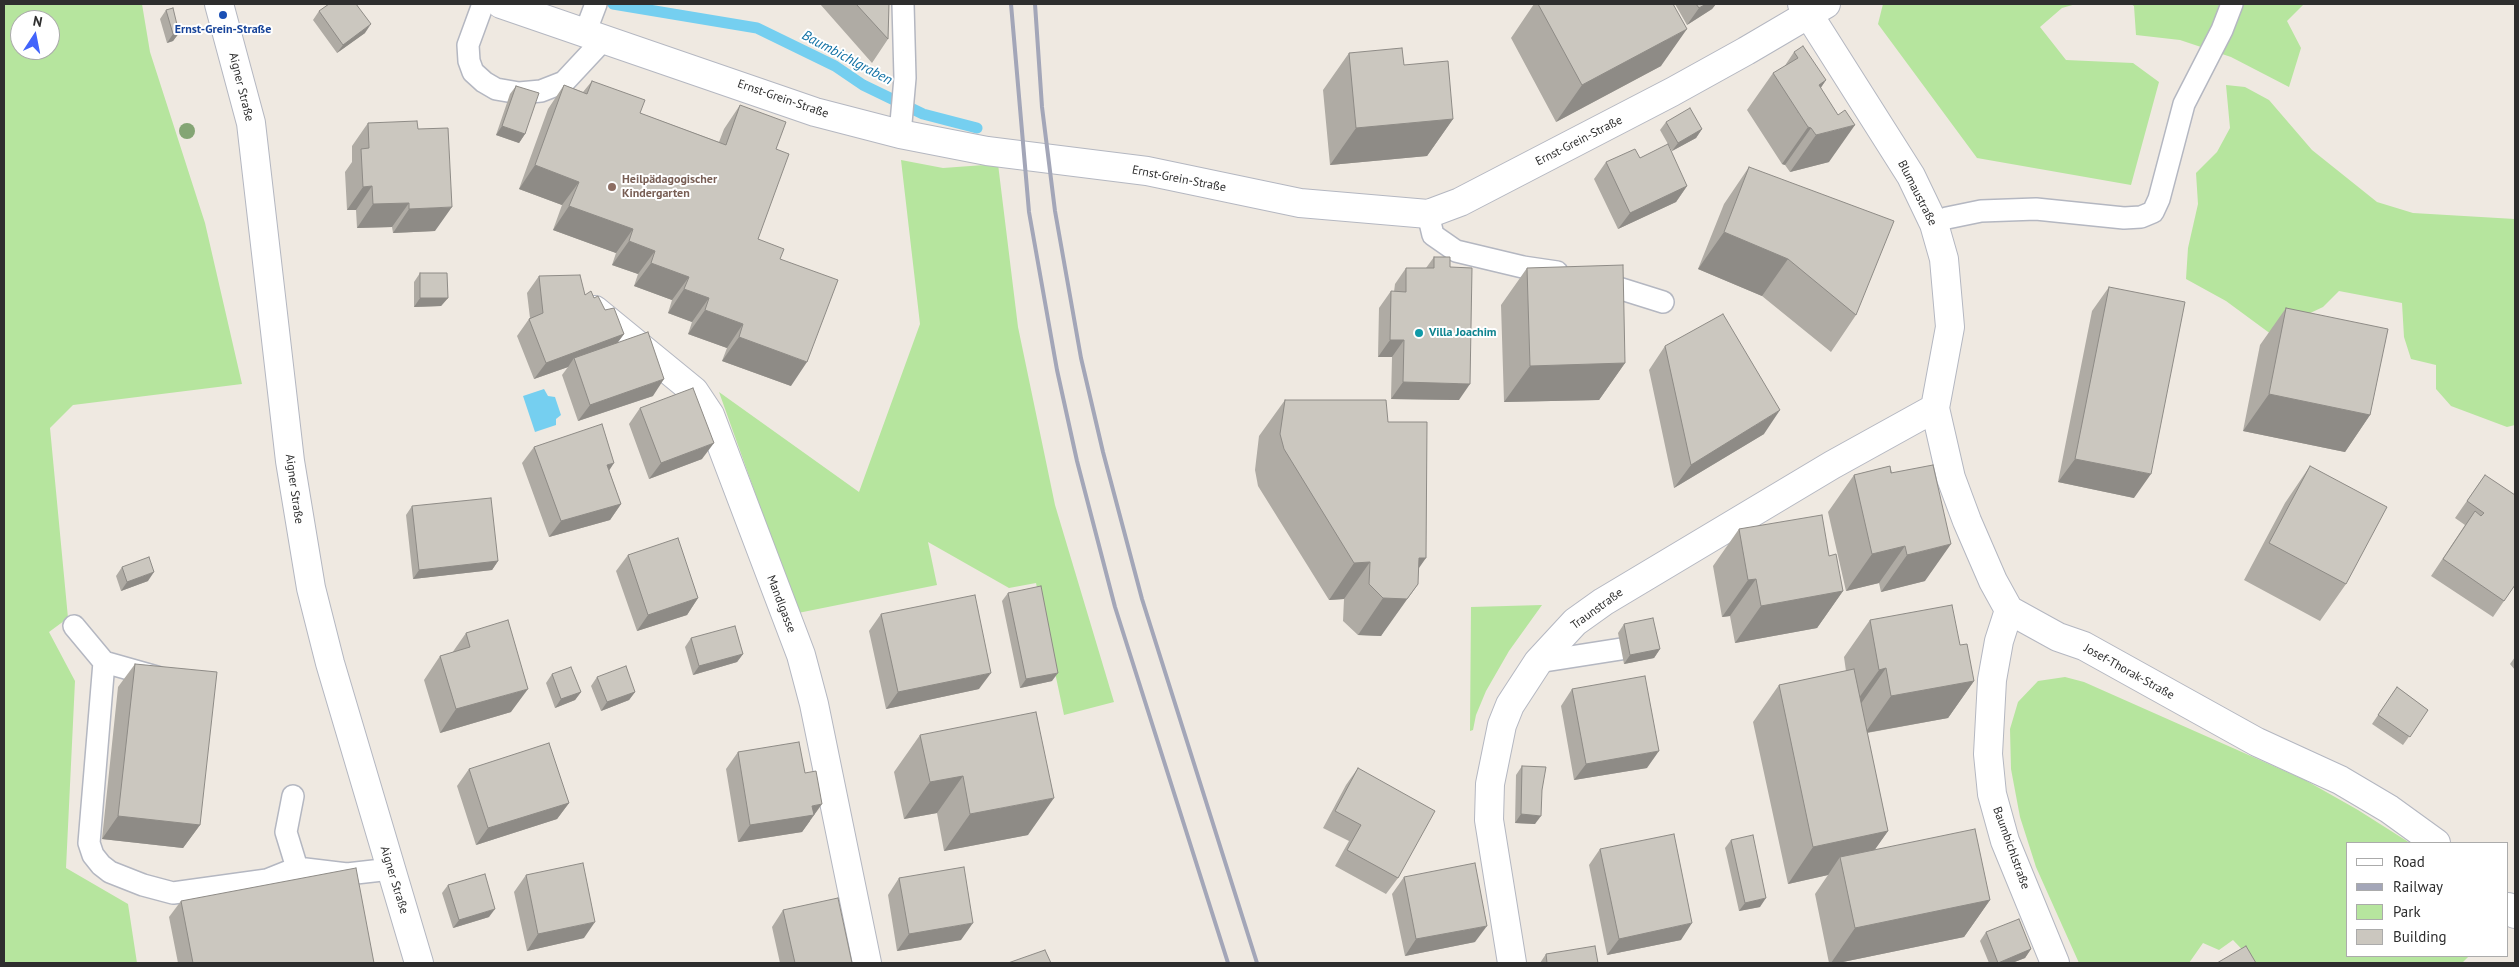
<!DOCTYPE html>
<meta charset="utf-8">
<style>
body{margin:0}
#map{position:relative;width:2519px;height:967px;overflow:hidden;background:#efe9e1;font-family:"PT Sans",sans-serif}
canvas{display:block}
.frame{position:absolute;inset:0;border:5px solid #2e2e2e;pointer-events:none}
.legend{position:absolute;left:2346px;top:842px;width:162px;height:115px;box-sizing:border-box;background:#fff;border:1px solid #ababab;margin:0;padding:6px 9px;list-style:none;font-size:15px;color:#2e2e2e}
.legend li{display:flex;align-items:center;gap:10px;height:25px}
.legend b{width:25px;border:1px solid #ababab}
.north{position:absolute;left:10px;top:10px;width:50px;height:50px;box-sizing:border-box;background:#fff;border:1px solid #ababab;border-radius:50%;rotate:11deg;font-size:14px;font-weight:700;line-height:20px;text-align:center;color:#2e2e2e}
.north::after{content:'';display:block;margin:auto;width:18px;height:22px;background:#4264fb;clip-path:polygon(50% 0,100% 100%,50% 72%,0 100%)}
</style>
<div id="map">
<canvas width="2519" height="967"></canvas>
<div class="frame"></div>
<ul class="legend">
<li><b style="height:6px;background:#fff"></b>Road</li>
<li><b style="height:6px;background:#a3a6b8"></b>Railway</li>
<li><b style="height:14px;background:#b6e59e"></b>Park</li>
<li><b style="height:14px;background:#cbc7bf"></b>Building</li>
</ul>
<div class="north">N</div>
</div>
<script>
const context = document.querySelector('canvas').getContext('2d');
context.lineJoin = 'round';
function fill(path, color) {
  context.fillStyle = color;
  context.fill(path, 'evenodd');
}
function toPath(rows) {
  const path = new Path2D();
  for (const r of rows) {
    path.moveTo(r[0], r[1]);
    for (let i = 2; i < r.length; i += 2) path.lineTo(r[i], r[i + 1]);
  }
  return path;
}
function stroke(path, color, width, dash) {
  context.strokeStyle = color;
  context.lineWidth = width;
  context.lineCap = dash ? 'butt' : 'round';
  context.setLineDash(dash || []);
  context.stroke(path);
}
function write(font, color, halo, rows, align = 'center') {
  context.font = font + ' "PT Sans",sans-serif';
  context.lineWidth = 4;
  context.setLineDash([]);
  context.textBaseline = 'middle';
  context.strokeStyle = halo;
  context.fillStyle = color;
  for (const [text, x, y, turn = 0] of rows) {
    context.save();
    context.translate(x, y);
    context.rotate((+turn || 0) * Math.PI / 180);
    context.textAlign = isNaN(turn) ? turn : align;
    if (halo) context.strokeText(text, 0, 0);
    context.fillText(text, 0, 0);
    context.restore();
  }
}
fill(toPath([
 [4,4,142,4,150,52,205,223,242,384,73,405,50,428,68,618,49,632,75,681,66,868,128,904,137,963,4,963],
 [20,20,50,20,50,50,20,50],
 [1883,4,2076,4,2062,8,2040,27,2066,60,2133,63,2159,82,2131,185,1977,158,1878,24],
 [2131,4,2304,4,2287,21,2301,48,2289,87,2231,57,2180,40,2136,35,2134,6],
 [2226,85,2245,87,2269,100,2312,150,2377,202,2413,213,2515,219,2515,425,2507,427,2451,406,2436,389,2436,365,2411,359,2404,337,2402,303,2339,291,2323,307,2306,315,2279,340,2226,301,2186,279,2188,248,2198,204,2196,173,2217,152,2230,128],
 [901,160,943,168,998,164,1018,327,1055,505,1114,702,1064,715,1036,583,1009,588,928,542,937,585,798,613,719,392,859,492,920,324],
 [1542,605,1509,651,1486,691,1476,715,1473,730,1470,731,1471,607],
 [2065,677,2084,682,2305,780,2358,810,2410,843,2348,843,2348,956,2469,956,2462,963,2255,963,2233,940,2219,950,2203,943,2189,963,2079,963,2036,867,2020,817,2011,769,2010,729,2018,702,2038,681]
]), '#b6e59e');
fill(toPath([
 [544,389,548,396,555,397,561,415,556,419,556,425,535,432,523,396]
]), '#75cff0');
stroke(toPath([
 [613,4,757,28,835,66,863,85,923,114,977,128]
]), '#75cff0', 11);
const service = toPath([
 [483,4,468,45,469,61,473,72,484,82,496,89,519,93,541,91,564,82,605,38],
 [585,33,596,4],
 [900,134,905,78,903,4],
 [1428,214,1433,235,1456,251,1523,267,1557,272],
 [1934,224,1947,218,1981,211,2036,209,2124,218,2141,217,2153,212,2159,199,2184,104,2222,30,2232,4],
 [1596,281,1663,302],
 [74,626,104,662],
 [1538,662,1621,649],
 [157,677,104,662,89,843,93,855,101,865,110,872,143,885,173,893,267,880,297,868,347,874,391,869],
 [293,796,286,832,297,868]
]);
const minor = toPath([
 [501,4,815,112,900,134,987,151,1147,171,1300,203,1428,214,1460,202,1672,92,1746,51,1826,4],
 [1802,4,1911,176,1934,224,1944,259,1950,327,1935,408,1951,478,1967,521,1993,581,2009,610,2058,637,2084,646,2257,742,2340,780,2389,809,2436,843],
 [595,310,694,391,710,415,801,655,814,704,867,963],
 [2009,610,1999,641,1992,680,1988,754,1992,794,2005,841,2055,963],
 [2508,907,2515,914],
 [1512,963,1489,820,1490,784,1502,725,1510,705,1538,662,1575,622,1603,602,1832,465,1935,408]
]);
const secondary = toPath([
 [219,4,251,123,290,461,311,588,330,663,419,963]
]);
stroke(service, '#b4b7c1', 24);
stroke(minor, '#b4b7c1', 30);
stroke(secondary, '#b4b7c1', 30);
stroke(service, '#fff', 21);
stroke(minor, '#fff', 28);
stroke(secondary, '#fff', 28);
stroke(toPath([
 [1011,4,1029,212,1057,370,1077,461,1115,607,1228,963],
 [1035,4,1042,107,1055,211,1081,358,1103,452,1142,599,1257,963]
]), '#a3a6b8', 4);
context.fillStyle = '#84a574';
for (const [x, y] of [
 [187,131]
]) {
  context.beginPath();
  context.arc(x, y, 8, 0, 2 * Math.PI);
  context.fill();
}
fill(toPath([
 [820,4,889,4,888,39,872,63],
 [1534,4,1673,4,1661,66,1556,122,1511,38],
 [1675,4,1716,4,1712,9,1687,25],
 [166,10,179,33,173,41,167,43,160,19],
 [319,11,365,33,337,53,313,20],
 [1794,52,1826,80,1821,87,1829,162,1790,172,1785,165,1782,164,1747,110,1773,73,1784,67],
 [1349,53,1453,119,1427,156,1330,165,1323,90],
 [592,81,640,113,719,142,724,129,740,105,776,149,758,239,780,259,791,386,722,361,727,348,688,334,692,322,668,313,672,300,634,286,638,274,612,265,616,253,553,230,562,205,519,189,548,109,564,85,583,92],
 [516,86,525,134,519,143,496,135,510,94],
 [1666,122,1702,129,1696,138,1672,151,1660,130],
 [368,123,418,129,435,231,393,233,392,227,357,228,356,210,347,210,345,172,352,162,352,146],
 [1640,158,1687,186,1676,202,1618,229,1594,179,1606,162],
 [1749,167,1856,315,1831,352,1762,296,1698,269,1724,204],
 [1434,257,1450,267,1459,400,1391,399,1392,357,1378,357,1379,308,1391,291,1394,292,1395,284,1406,268,1426,268],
 [1527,268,1625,363,1599,400,1504,402,1501,305],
 [420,273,448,298,441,306,414,307,414,282],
 [539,276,594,298,624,334,618,342,653,396,578,421,562,375,568,367,534,379,517,336,529,319,530,318,527,293],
 [2109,287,2134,498,2058,482,2092,311],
 [2286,308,2370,415,2345,452,2243,431,2260,345],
 [1665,346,1764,434,1674,488,1649,370],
 [1285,400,1388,422,1418,569,1381,636,1358,635,1343,621,1344,599,1329,600,1258,486,1255,470,1259,436],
 [640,408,702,459,649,479,629,424],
 [534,447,609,470,621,504,610,520,549,537,522,463],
 [1890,466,1925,581,1881,592,1879,583,1846,591,1828,512,1854,475],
 [2310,466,2346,584,2320,621,2244,580,2285,503],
 [2485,475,2515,585,2493,617,2431,576,2465,525,2455,518],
 [412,506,498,561,492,570,413,579,406,515],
 [1739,529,1829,556,1843,591,1817,628,1735,643,1730,616,1722,617,1713,566],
 [628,555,698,598,687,615,637,631,616,571],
 [122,567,148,581,121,591,116,576],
 [1008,593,1052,681,1020,688,1002,601],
 [881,614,979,689,886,709,869,631],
 [1870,620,1960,645,1974,681,1948,718,1867,733,1888,831,1874,850,1990,900,1964,937,1838,963,1829,963,1815,894,1828,875,1788,884,1753,722,1779,685,1846,671,1844,657],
 [1624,624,1660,649,1654,658,1624,664,1618,633],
 [466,633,511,712,440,733,424,680,440,656,452,653],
 [691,638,743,654,737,662,693,675,685,647],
 [2515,657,2515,670,2510,664],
 [135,664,200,825,183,848,102,839,118,687],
 [552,674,581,692,575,700,555,708,546,683],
 [597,677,635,692,629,700,601,711,591,686],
 [2397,687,2428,710,2403,745,2372,724],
 [1572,689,1647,768,1574,780,1561,706],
 [920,735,1028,835,944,851,937,813,904,819,894,772],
 [738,752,805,773,810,821,802,832,738,842,726,769],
 [1522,766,1542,790,1535,824,1515,823,1516,775],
 [1358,768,1398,878,1386,894,1335,866,1349,841,1323,828,1346,785],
 [469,769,569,803,557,819,476,845,457,786],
 [1731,840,1760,907,1739,911,1725,848],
 [1600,849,1681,940,1607,955,1589,865],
 [526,875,584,938,527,951,514,892],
 [1404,877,1475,942,1405,956,1392,894],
 [899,878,961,940,897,951,888,895],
 [448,885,489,917,453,928,442,893],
 [181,901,374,963,178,963,169,917],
 [783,910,851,963,780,963,772,927],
 [1986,932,2031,949,2025,958,2012,963,1989,963,1980,941],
 [1546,954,1598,963,1540,963]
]), '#afaba4');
fill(toPath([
 [1706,4,1716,4,1712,9,1687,25,1699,8],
 [371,24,365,33,337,53,343,45],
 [1687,29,1661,66,1556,122,1582,85],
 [179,33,173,41,167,43,173,34],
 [1826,80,1814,98,1801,110,1797,113,1819,85],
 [1453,119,1427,156,1330,165,1356,128],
 [1855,125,1829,162,1790,172,1816,135],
 [502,126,525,134,519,143,496,135],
 [1808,127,1811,128,1785,165,1782,164],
 [1702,129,1696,138,1672,151,1678,143],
 [535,165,579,182,562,205,519,189],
 [372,186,356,210,347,210,363,187],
 [1687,186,1676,202,1618,229,1630,213],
 [409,203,392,227,357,228,373,204],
 [569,206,633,229,616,253,553,230],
 [452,207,435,231,393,233,409,209],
 [1724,232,1788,259,1762,296,1698,269],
 [629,241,655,251,638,274,612,265],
 [651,263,689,277,672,300,634,286],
 [684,289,709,298,692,322,668,313],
 [420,298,448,298,441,306,414,307],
 [705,310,743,324,727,348,688,334],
 [624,334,612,350,574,358,568,367,534,379,546,363],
 [739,337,807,362,791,386,722,361],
 [1390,340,1404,340,1392,357,1378,357],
 [1625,363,1599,400,1504,402,1530,366],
 [664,379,653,396,578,421,590,405],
 [1403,382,1470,384,1459,400,1391,399],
 [2269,394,2370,415,2345,452,2243,431],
 [1780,410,1764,434,1674,488,1691,465],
 [714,443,702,459,649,479,661,463],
 [2075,459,2151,474,2134,498,2058,482],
 [614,463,603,480,607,465],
 [621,504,610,520,549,537,561,521],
 [1951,544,1925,581,1881,592,1907,555],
 [1905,546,1879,583,1846,591,1872,554],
 [1419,558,1426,558,1400,595],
 [498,561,492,570,413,579,419,570],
 [1370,562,1344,599,1329,600,1354,563],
 [154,572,148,581,121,591,127,582],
 [1756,579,1730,616,1722,617,1748,580],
 [1418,584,1381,636,1358,635,1383,598],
 [1843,591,1817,628,1735,643,1761,606],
 [698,598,687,615,637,631,648,615],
 [1660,649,1654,658,1624,664,1630,655],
 [743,654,737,662,693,675,699,666],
 [1886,668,1860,705,1853,706,1879,670],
 [991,673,979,689,886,709,898,692],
 [1058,673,1052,681,1020,688,1026,679],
 [1974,681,1948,718,1865,733,1891,696],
 [528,689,511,712,440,733,456,709],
 [581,692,575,700,555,708,561,699],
 [635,692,629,700,601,711,607,702],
 [1659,751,1647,768,1574,780,1586,764],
 [963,776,937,813,904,819,930,782],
 [1054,798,1028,835,944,851,970,814],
 [569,803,557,819,476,845,488,828],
 [822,804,802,832,738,842,750,825,812,806],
 [1521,814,1541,816,1535,824,1515,823],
 [118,816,200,825,183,848,102,839],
 [1888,831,1862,868,1840,857,1828,875,1788,884,1813,847],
 [1766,898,1760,907,1739,911,1745,903],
 [1990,900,1964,937,1838,963,1831,963,1855,928],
 [495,909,489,917,453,928,459,920],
 [595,922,584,938,527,951,538,934],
 [973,923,961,940,897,951,909,934],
 [1692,923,1681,940,1607,955,1619,939],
 [1487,926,1475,942,1405,956,1416,939],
 [2031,949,2025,958,2012,963,1998,963]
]), '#8e8b86');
const building = toPath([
 [329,4,356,4,371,24,343,45,319,11,329,4],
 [856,4,889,4,888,39,856,4],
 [1538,4,1673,4,1687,29,1582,85,1538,4],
 [1696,4,1706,4,1699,8,1696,4],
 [173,8,179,33,173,34,166,10,173,8],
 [1803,46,1826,80,1819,85,1838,115,1845,110,1855,125,1816,135,1811,128,1808,127,1773,73,1798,58,1794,52,1803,46],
 [1402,48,1404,65,1448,61,1453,119,1356,128,1349,53,1402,48],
 [592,81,645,100,640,113,726,145,740,105,786,122,776,149,789,154,758,239,784,249,780,259,838,280,807,362,739,337,743,324,705,310,709,298,684,289,689,277,651,263,655,251,629,241,633,229,569,206,579,182,535,165,564,85,587,94,592,81],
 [516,86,539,93,525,134,502,126,516,86],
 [1690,108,1702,129,1678,143,1666,122,1690,108],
 [417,121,418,129,448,128,452,207,409,209,409,203,373,204,372,186,363,187,361,149,369,148,368,123,417,121],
 [1668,144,1687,186,1630,213,1606,162,1635,149,1640,158,1668,144],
 [1749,167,1894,221,1856,315,1788,259,1724,232,1749,167],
 [1434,257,1450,257,1450,267,1472,268,1470,384,1403,382,1404,340,1390,340,1391,291,1406,292,1406,268,1434,268,1434,257],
 [1623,265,1625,363,1530,366,1527,268,1623,265],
 [420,273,447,273,448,298,420,298,420,273],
 [580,275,585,295,591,291,594,298,598,296,605,310,614,308,624,334,546,363,529,319,543,313,539,276,580,275],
 [2109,287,2185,302,2151,474,2075,459,2109,287],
 [2286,308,2388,329,2370,415,2269,394,2286,308],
 [1723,314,1780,410,1691,465,1665,346,1723,314],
 [648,332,664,379,590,405,574,358,648,332],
 [693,388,714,443,661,463,640,408,693,388],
 [1285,400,1386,400,1388,422,1427,422,1426,558,1419,558,1418,584,1407,599,1383,598,1369,584,1370,562,1354,563,1284,449,1280,434,1285,400],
 [602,424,614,463,607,465,621,504,561,521,534,447,602,424],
 [1933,465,1951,544,1907,555,1905,546,1872,554,1854,475,1890,466,1891,473,1933,465],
 [2310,466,2387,507,2346,584,2269,543,2310,466],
 [2485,475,2515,495,2515,585,2504,601,2443,559,2475,511,2481,516,2484,513,2467,501,2485,475],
 [491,498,498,561,419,570,412,506,491,498],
 [1822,515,1829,556,1836,554,1843,591,1761,606,1756,579,1748,580,1739,529,1822,515],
 [678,538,698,598,648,615,628,555,678,538],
 [149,557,154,572,127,582,122,567,149,557],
 [1041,586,1058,673,1026,679,1008,593,1041,586],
 [975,595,991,673,898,692,881,614,975,595],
 [1952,605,1960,645,1967,644,1974,681,1891,696,1886,668,1879,670,1870,620,1952,605],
 [1653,618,1660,649,1630,655,1624,624,1653,618],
 [508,620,528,689,456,709,440,656,470,647,466,633,508,620],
 [735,626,743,654,699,666,691,638,735,626],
 [135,664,217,672,200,825,118,816,135,664],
 [626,666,635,692,607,702,597,677,626,666],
 [571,667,581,692,561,699,552,674,571,667],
 [1854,669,1888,831,1813,847,1779,685,1854,669],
 [1645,676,1659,751,1586,764,1572,689,1645,676],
 [2397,687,2428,710,2410,737,2378,715,2397,687],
 [1036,712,1054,798,970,814,963,776,930,782,920,735,1036,712],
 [799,742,805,773,816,771,822,804,812,806,814,815,750,825,738,752,799,742],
 [549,743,569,803,488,828,469,769,549,743],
 [1522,766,1546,767,1542,790,1541,816,1521,814,1522,766],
 [1358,768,1435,811,1398,878,1347,850,1361,825,1335,811,1358,768],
 [1975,829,1990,900,1855,928,1840,857,1975,829],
 [1674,834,1692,923,1619,939,1600,849,1674,834],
 [1753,835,1766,898,1745,903,1731,840,1753,835],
 [583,863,595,922,538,934,526,875,583,863],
 [1475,863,1487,926,1416,939,1404,877,1475,863],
 [964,867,973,923,909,934,899,878,964,867],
 [356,868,374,963,193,963,181,901,356,868],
 [485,874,495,909,459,920,448,885,485,874],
 [838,898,852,963,795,963,783,910,838,898],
 [2019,919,2031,949,1998,963,1986,932,2019,919],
 [1595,946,1598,963,1547,963,1546,954,1595,946],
 [2246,946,2256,963,2217,963,2246,946],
 [1045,950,1051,963,1008,963,1045,950]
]);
fill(building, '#cbc7bf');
stroke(building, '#8e8b86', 1);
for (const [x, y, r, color] of [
 [223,15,5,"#1a4fb4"],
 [612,187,5,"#8d6e63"],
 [1419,333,5,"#0f9aa8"]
]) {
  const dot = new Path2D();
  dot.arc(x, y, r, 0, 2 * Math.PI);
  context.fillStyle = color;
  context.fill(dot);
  stroke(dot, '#fff', 2);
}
write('bold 12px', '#164399', '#fff', [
 ["Ernst-Grein-Straße",223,30]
]);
write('12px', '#2e2e2e', '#fff', [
 ["Aigner Straße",241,87,76],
 ["Ernst-Grein-Straße",783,99,19],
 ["Ernst-Grein-Straße",1579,141,-27],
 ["Ernst-Grein-Straße",1179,179,11],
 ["Blumaustraße",1917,193,63],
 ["Aigner Straße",294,489,82],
 ["Mandlgasse",781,604,69],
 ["Traunstraße",1597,609,-36],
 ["Josef-Thorak-Straße",2129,672,29],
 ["Baumbichlstraße",2011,848,70],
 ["Aigner Straße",394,880,73]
]);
write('bold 12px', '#785e54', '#fff', [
 ["Heilpädagogischer",622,180],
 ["Kindergarten",622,194]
], 'left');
write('bold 12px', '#0d838f', '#fff', [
 ["Villa Joachim",1429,333]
], 'left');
write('italic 14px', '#0d6fa3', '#fff', [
 ["Baumbichlgraben",847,58,28]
]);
</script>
